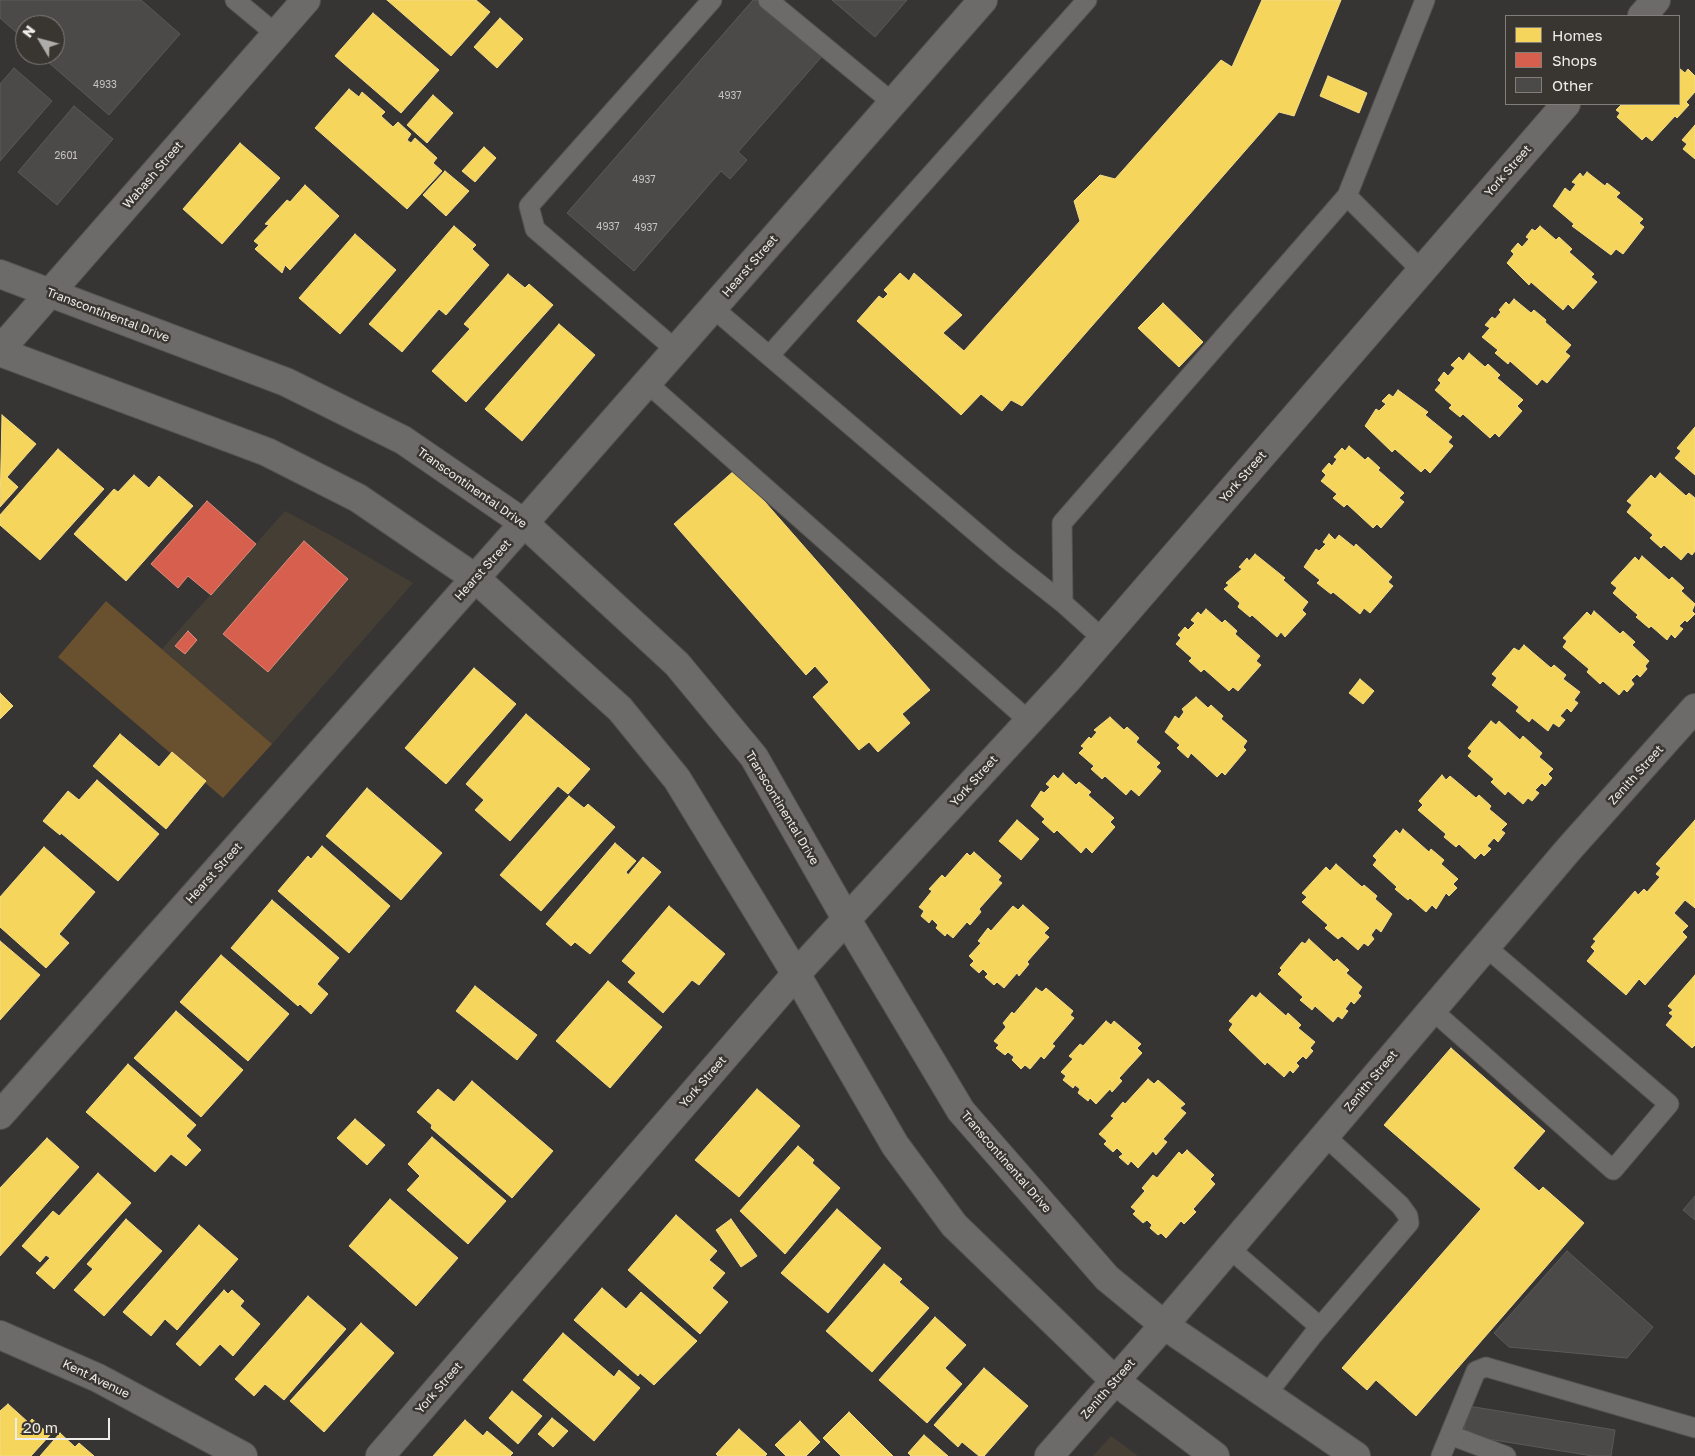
<!DOCTYPE html>
<style>
body{margin:0}
#map{position:relative;width:1695px;height:1456px;overflow:hidden;background:#373533;font-family:"Golos Text",sans-serif}
canvas{display:block}
.legend{position:absolute;left:1505px;top:15px;width:175px;height:90px;box-sizing:border-box;background:#393631;border:1px solid #827f7b;margin:0;padding:6px 9px;list-style:none;font-size:15px;color:#efedea}
.legend li{display:flex;align-items:center;gap:10px;height:25px}
.legend b{width:25px;border:1px solid #827f7b}
.north{position:absolute;left:15px;top:15px;width:50px;height:50px;box-sizing:border-box;background:#393631;border:1px solid #827f7b;border-radius:50%;rotate:307deg;font-size:14px;font-weight:700;line-height:20px;text-align:center;color:#efedea}
.north::after{content:'';display:block;margin:auto;width:18px;height:22px;background:#afadaa;clip-path:polygon(50% 0,100% 100%,50% 72%,0 100%)}
.scale{position:absolute;left:15px;top:1418px;width:95px;height:22px;box-sizing:border-box;border:2px solid #efedea;border-top:0;padding-left:6px;font-size:15px;line-height:18px;white-space:nowrap;color:#efedea;-webkit-text-stroke:4px #393631;paint-order:stroke}
</style>
<div id="map">
<canvas width="1695" height="1456"></canvas>
<ul class="legend">
<li><b style="height:14px;background:#f6d55c"></b>Homes</li>
<li><b style="height:14px;background:#d6604d"></b>Shops</li>
<li><b style="height:14px;background:#4c4a48"></b>Other</li>
</ul>
<div class="north">N</div>
<div class="scale">20 m</div>
</div>
<script>
const context = document.querySelector('canvas').getContext('2d');
context.lineJoin = 'round';
function fill(path, color) {
  context.fillStyle = color;
  context.fill(path, 'evenodd');
}
function toPath(rows) {
  const path = new Path2D();
  for (const r of rows) {
    path.moveTo(r[0], r[1]);
    for (let i = 2; i < r.length; i += 2) path.lineTo(r[i], r[i + 1]);
  }
  return path;
}
function stroke(path, color, width, dash) {
  context.strokeStyle = color;
  context.lineWidth = width;
  context.lineCap = dash ? 'butt' : 'round';
  context.setLineDash(dash || []);
  context.stroke(path);
}
function write(font, color, halo, rows, align = 'center') {
  context.font = font + ' "Golos Text",sans-serif';
  context.lineWidth = 5;
  context.setLineDash([]);
  context.textBaseline = 'middle';
  context.strokeStyle = halo;
  context.fillStyle = color;
  for (const [text, x, y, turn = 0] of rows) {
    context.save();
    context.translate(x, y);
    context.rotate((+turn || 0) * Math.PI / 180);
    context.textAlign = isNaN(turn) ? turn : align;
    if (halo) context.strokeText(text, 0, 0);
    context.fillText(text, 0, 0);
    context.restore();
  }
}
fill(toPath([
 [285,511,334,537,413,583,272,744,162,649],
 [1111,1436,1138,1456,1093,1456]
]), '#443e35');
fill(toPath([
 [106,601,272,744,223,798,58,657]
]), '#695130');
const homes = toPath([
 [387,0,476,0,490,12,451,56,387,0],
 [1262,0,1341,0,1294,116,1279,112,1022,406,1011,400,1002,411,981,394,961,415,857,321,879,296,883,299,888,294,884,290,900,273,909,281,914,273,962,315,943,333,964,351,1080,221,1074,201,1100,175,1115,179,1221,60,1232,67,1262,0],
 [373,13,439,70,401,113,335,56,373,13],
 [500,18,523,39,497,68,474,47,500,18],
 [1679,68,1685,73,1688,69,1695,76,1695,92,1686,102,1689,105,1677,118,1675,116,1652,141,1646,136,1642,140,1617,117,1620,113,1616,110,1622,104,1679,104,1679,68],
 [1328,76,1367,93,1359,113,1320,96,1328,76],
 [349,89,359,97,362,92,385,112,381,116,393,127,398,122,411,134,407,140,411,143,415,138,437,158,433,163,442,171,407,209,315,128,349,89],
 [433,95,453,113,427,143,407,125,433,95],
 [1695,125,1695,159,1683,149,1687,144,1682,140,1695,125],
 [240,143,280,178,222,244,183,209,240,143],
 [484,147,496,158,475,182,462,171,484,147],
 [445,171,469,191,446,216,423,195,445,171],
 [1587,172,1605,186,1607,183,1620,193,1616,197,1643,219,1639,223,1644,227,1623,254,1616,249,1611,255,1572,226,1574,224,1553,206,1565,188,1570,192,1576,184,1572,182,1580,173,1583,177,1587,172],
 [305,185,339,216,290,270,285,265,282,273,255,249,259,245,254,241,269,225,265,224,287,200,290,202,305,185],
 [454,226,476,245,472,249,489,265,446,315,439,309,402,352,369,324,454,226],
 [1540,226,1556,240,1559,237,1572,249,1569,252,1594,274,1591,277,1597,282,1573,309,1568,304,1563,310,1531,282,1529,285,1507,263,1514,254,1511,251,1518,243,1522,247,1529,239,1526,237,1532,229,1535,231,1540,226],
 [355,234,396,270,340,334,299,298,355,234],
 [508,274,525,288,529,284,553,305,466,402,432,371,470,329,464,324,508,274],
 [1514,299,1531,313,1534,310,1546,320,1545,322,1571,345,1565,352,1570,356,1547,383,1542,379,1537,385,1510,361,1508,364,1495,353,1498,350,1482,337,1490,328,1485,325,1492,317,1495,319,1501,312,1499,310,1506,302,1509,305,1514,299],
 [1163,303,1203,342,1179,367,1138,328,1163,303],
 [559,324,595,355,522,441,485,409,559,324],
 [1469,353,1485,367,1488,364,1500,375,1497,378,1523,400,1517,406,1522,411,1499,437,1495,433,1490,438,1463,414,1460,417,1449,408,1452,405,1435,390,1441,383,1438,380,1444,372,1448,376,1455,368,1451,365,1459,357,1463,361,1469,353],
 [1398,390,1428,412,1425,415,1452,437,1448,442,1453,446,1430,473,1425,468,1421,472,1395,449,1392,452,1365,426,1376,409,1379,411,1386,404,1382,401,1389,394,1393,397,1398,390],
 [2,415,36,444,7,477,18,487,0,507,2,415],
 [1695,427,1695,475,1675,458,1681,451,1677,448,1695,427],
 [1349,446,1365,460,1368,457,1380,468,1378,470,1404,493,1399,498,1404,502,1381,528,1377,524,1373,528,1347,504,1344,507,1333,498,1337,494,1321,481,1326,475,1322,471,1329,463,1332,466,1337,459,1334,457,1342,448,1345,451,1349,446],
 [58,449,104,489,40,560,0,525,0,515,58,449],
 [736,469,930,690,902,714,910,723,878,752,869,742,859,750,813,697,829,682,815,666,806,675,674,524,736,469],
 [1660,473,1686,496,1689,493,1695,498,1695,551,1692,555,1688,552,1681,560,1664,545,1661,548,1650,538,1653,535,1627,512,1632,505,1627,501,1651,475,1655,479,1660,473],
 [134,475,149,488,159,476,193,506,126,581,74,534,114,489,118,492,134,475],
 [1329,534,1335,540,1339,535,1354,547,1356,544,1392,577,1388,582,1393,586,1370,613,1364,608,1360,614,1333,592,1331,594,1317,583,1320,580,1304,567,1316,549,1319,551,1326,544,1323,542,1329,534],
 [1255,554,1285,578,1283,580,1308,602,1302,610,1306,614,1285,637,1281,632,1277,637,1252,615,1250,617,1238,607,1240,603,1224,589,1229,585,1226,583,1242,569,1239,567,1247,558,1249,561,1255,554],
 [1642,556,1669,580,1672,577,1684,588,1681,591,1695,604,1692,611,1695,614,1687,622,1685,620,1679,626,1683,629,1675,638,1671,634,1667,640,1651,626,1649,628,1636,617,1638,615,1613,593,1617,588,1611,583,1635,557,1639,561,1642,556],
 [1206,609,1222,623,1225,620,1237,631,1235,634,1260,656,1256,661,1261,665,1238,691,1233,687,1229,691,1204,669,1201,672,1189,661,1192,658,1176,644,1181,638,1178,635,1185,627,1188,630,1195,623,1191,620,1198,612,1201,615,1206,609],
 [1594,611,1620,634,1623,631,1635,642,1632,645,1649,661,1645,666,1647,669,1640,677,1637,674,1631,680,1634,684,1627,692,1624,689,1619,695,1603,681,1600,684,1587,672,1589,669,1563,647,1567,641,1563,638,1587,612,1591,616,1594,611],
 [1524,645,1551,668,1554,665,1566,675,1563,679,1580,692,1574,700,1578,703,1571,712,1567,708,1560,716,1565,720,1559,727,1553,723,1548,731,1532,718,1529,722,1516,711,1519,707,1492,685,1497,678,1492,674,1514,648,1519,651,1524,645],
 [474,668,516,704,446,784,405,748,474,668],
 [1360,679,1374,691,1363,704,1349,693,1360,679],
 [0,693,13,706,0,719,0,693],
 [1196,697,1208,708,1211,705,1223,716,1221,719,1247,741,1243,747,1246,750,1225,775,1222,772,1217,777,1191,753,1188,758,1177,748,1180,745,1165,732,1175,716,1179,719,1184,712,1182,709,1196,697],
 [526,714,590,769,568,794,558,786,510,841,475,810,484,800,466,784,526,714],
 [1110,717,1124,730,1127,727,1139,738,1136,742,1160,763,1156,767,1161,771,1139,796,1131,789,1126,795,1105,776,1102,779,1091,769,1094,766,1079,753,1084,748,1081,746,1089,737,1091,739,1097,732,1094,730,1110,717],
 [1491,721,1496,725,1499,721,1520,740,1523,736,1542,753,1539,757,1553,769,1548,774,1552,778,1545,786,1542,783,1535,790,1539,793,1532,801,1528,798,1523,804,1508,791,1505,795,1491,782,1494,779,1468,756,1472,751,1468,748,1491,721],
 [120,734,159,767,172,752,206,781,166,829,93,766,120,734],
 [1063,773,1076,785,1079,782,1091,792,1088,795,1114,818,1110,822,1115,827,1092,853,1086,847,1081,853,1057,830,1054,833,1042,822,1045,819,1031,806,1041,791,1044,793,1050,787,1046,784,1054,775,1058,779,1063,773],
 [1442,775,1446,780,1450,776,1476,798,1479,795,1491,806,1489,809,1507,824,1501,830,1505,833,1498,842,1494,838,1487,846,1491,849,1484,856,1481,853,1475,859,1459,844,1456,847,1444,837,1446,834,1418,810,1423,805,1419,801,1442,775],
 [97,780,159,834,118,881,61,833,60,835,43,821,68,791,79,800,97,780],
 [367,788,442,853,401,900,326,836,367,788],
 [569,796,584,808,588,804,615,827,541,911,500,875,569,796],
 [1017,820,1039,839,1021,860,999,841,1017,820],
 [1695,820,1695,908,1685,900,1674,913,1688,926,1682,932,1687,937,1645,985,1639,979,1626,995,1587,961,1595,951,1591,947,1596,941,1593,939,1635,891,1638,895,1644,889,1647,892,1660,877,1656,874,1661,868,1656,864,1695,820],
 [1403,829,1429,852,1431,849,1444,860,1441,864,1458,879,1453,884,1457,888,1449,896,1446,893,1436,909,1432,905,1426,912,1410,898,1408,900,1395,889,1397,887,1373,865,1377,860,1373,856,1396,830,1400,834,1403,829],
 [615,843,636,861,626,872,628,875,643,857,661,872,590,954,575,942,571,946,546,924,615,843],
 [322,846,390,906,349,953,278,891,308,856,311,859,322,846],
 [44,847,95,892,59,934,69,943,46,968,0,927,0,897,44,847],
 [974,852,1001,876,998,880,1002,883,979,909,981,912,970,925,967,922,953,938,947,933,945,936,936,928,938,925,932,919,929,923,921,916,924,911,919,907,932,891,929,889,942,875,945,878,967,853,970,856,974,852],
 [1336,864,1362,887,1364,885,1377,896,1375,899,1392,914,1381,932,1376,928,1371,935,1374,939,1368,946,1364,943,1358,950,1342,936,1338,939,1325,928,1328,925,1302,902,1307,897,1302,893,1326,867,1330,871,1336,864],
 [272,900,339,958,317,984,328,994,311,1014,300,1004,298,1006,231,948,272,900],
 [1023,905,1049,928,1044,933,1049,937,1027,962,1029,964,1019,976,1017,973,1004,988,997,982,994,985,985,977,988,974,983,969,979,973,970,965,974,961,969,956,981,943,978,941,988,928,991,931,1013,906,1018,910,1023,905],
 [669,906,725,954,699,985,692,980,663,1013,628,982,636,973,622,961,669,906],
 [1309,939,1334,962,1337,959,1349,970,1346,973,1362,987,1358,993,1361,996,1354,1004,1351,1001,1345,1009,1348,1011,1342,1019,1338,1016,1333,1022,1315,1006,1312,1010,1300,1000,1303,997,1278,974,1282,970,1280,968,1302,942,1305,944,1309,939],
 [0,941,40,975,0,1020,0,941],
 [221,955,289,1014,248,1061,180,1002,221,955],
 [1695,975,1695,1045,1692,1048,1666,1025,1673,1016,1669,1013,1673,1010,1668,1006,1695,975],
 [608,981,662,1027,610,1088,556,1041,608,981],
 [475,986,537,1035,517,1060,456,1011,475,986],
 [1036,988,1042,992,1046,988,1073,1011,1070,1015,1074,1018,1052,1044,1055,1046,1044,1059,1041,1056,1030,1069,1025,1065,1021,1069,1012,1060,1014,1057,1008,1052,1005,1055,996,1048,999,1045,994,1041,1006,1027,1003,1023,1012,1012,1014,1014,1036,988],
 [1260,993,1286,1016,1288,1013,1301,1025,1298,1028,1315,1042,1310,1048,1313,1051,1306,1059,1303,1056,1296,1063,1299,1066,1293,1073,1290,1070,1284,1077,1267,1062,1265,1065,1229,1030,1233,1024,1229,1021,1252,995,1256,998,1260,993],
 [176,1011,243,1070,201,1117,134,1058,176,1011],
 [1106,1021,1111,1025,1114,1021,1141,1044,1137,1048,1142,1053,1119,1078,1122,1081,1112,1092,1110,1089,1096,1104,1090,1098,1088,1101,1078,1093,1080,1089,1075,1085,1073,1088,1063,1080,1066,1076,1061,1072,1073,1059,1069,1056,1080,1044,1083,1046,1106,1021],
 [1451,1048,1545,1131,1513,1168,1539,1191,1543,1187,1584,1223,1416,1416,1376,1380,1367,1390,1342,1368,1481,1209,1384,1125,1451,1048],
 [128,1064,196,1125,186,1136,201,1150,186,1166,171,1154,155,1172,86,1112,128,1064],
 [1148,1079,1154,1084,1158,1080,1185,1104,1180,1108,1186,1113,1163,1139,1167,1142,1156,1155,1153,1151,1138,1168,1131,1161,1128,1165,1119,1157,1123,1154,1117,1148,1113,1152,1104,1144,1107,1141,1099,1134,1114,1118,1111,1116,1123,1102,1125,1104,1148,1079],
 [472,1081,553,1151,512,1198,431,1128,432,1125,417,1112,438,1089,454,1102,472,1081],
 [757,1089,800,1126,739,1197,695,1160,757,1089],
 [355,1119,385,1145,367,1165,337,1138,355,1119],
 [432,1137,506,1201,468,1244,407,1190,420,1176,408,1164,432,1137],
 [47,1138,79,1167,0,1256,0,1188,47,1138],
 [798,1146,814,1160,812,1163,840,1188,785,1254,740,1211,798,1146],
 [1187,1150,1214,1175,1210,1179,1215,1184,1193,1209,1196,1212,1184,1224,1181,1221,1166,1238,1161,1233,1158,1235,1150,1228,1152,1225,1147,1220,1143,1223,1133,1214,1136,1211,1131,1207,1145,1191,1142,1188,1153,1175,1157,1178,1179,1152,1182,1155,1187,1150],
 [98,1173,131,1203,54,1289,36,1273,50,1258,46,1255,40,1262,22,1246,53,1211,59,1216,98,1173],
 [390,1199,458,1258,416,1306,349,1246,390,1199],
 [837,1209,881,1248,828,1313,781,1273,837,1209],
 [676,1215,717,1251,709,1260,725,1273,712,1288,728,1302,700,1334,628,1270,676,1215],
 [126,1219,162,1251,104,1316,74,1290,93,1269,87,1264,126,1219],
 [731,1219,757,1256,741,1267,716,1230,731,1219],
 [199,1225,238,1259,177,1330,165,1319,151,1336,123,1312,199,1225],
 [884,1264,902,1279,899,1282,929,1308,872,1372,826,1331,884,1264],
 [602,1288,626,1309,641,1292,697,1341,654,1385,640,1373,638,1376,574,1320,602,1288],
 [224,1290,228,1294,232,1290,244,1301,240,1306,260,1324,233,1356,220,1344,200,1366,176,1344,224,1290],
 [308,1296,346,1329,284,1400,265,1384,254,1396,235,1379,308,1296],
 [935,1317,966,1345,945,1368,962,1384,927,1423,879,1380,935,1317],
 [361,1323,394,1353,324,1432,290,1401,361,1323],
 [563,1333,614,1377,619,1370,640,1388,594,1441,523,1380,563,1333],
 [984,1368,1028,1406,984,1456,979,1456,962,1442,958,1447,934,1425,984,1368],
 [512,1391,542,1416,518,1444,489,1418,512,1391],
 [8,1404,29,1423,32,1419,50,1435,31,1456,0,1456,0,1411,8,1404],
 [849,1412,893,1456,841,1456,823,1438,849,1412],
 [552,1418,568,1431,553,1447,538,1434,552,1418],
 [465,1420,483,1436,487,1431,513,1453,510,1456,433,1456,465,1420],
 [800,1421,820,1442,806,1456,786,1456,775,1445,800,1421],
 [739,1429,767,1454,765,1456,718,1456,716,1454,739,1429],
 [60,1433,75,1447,79,1443,94,1456,40,1456,60,1433],
 [924,1435,948,1456,911,1456,908,1453,924,1435]
]);
fill(homes, '#f6d55c');
stroke(homes, '#f4dc87', 1);
const shops = toPath([
 [207,501,256,544,211,595,188,576,178,588,151,564,207,501],
 [304,541,348,579,268,672,223,634,304,541],
 [188,631,197,640,185,654,175,646,188,631]
]);
fill(shops, '#d6604d');
stroke(shops, '#de8a7c', 1);
const building = toPath([
 [0,0,141,0,180,34,109,115,40,55,55,55,55,25,25,25,25,40,0,18,0,0],
 [753,0,762,0,824,54,738,152,747,160,730,179,721,171,634,271,567,213,753,0],
 [832,0,907,0,875,37,832,0],
 [14,68,52,101,0,161,0,84,14,68],
 [74,106,113,139,57,205,18,172,74,106],
 [1695,1196,1695,1220,1683,1210,1695,1196],
 [1567,1251,1653,1327,1627,1358,1509,1347,1494,1333,1567,1251],
 [1468,1406,1615,1430,1611,1456,1593,1456,1463,1435,1468,1406]
]);
fill(building, '#4c4a48');
stroke(building, '#5b5a58', 1);
const service = toPath([
 [235,0,276,34],
 [768,0,893,103],
 [1347,196,1422,271],
 [713,308,1005,557,1063,603],
 [676,350,535,229,529,206,712,0],
 [769,356,1087,0],
 [647,383,1029,721],
 [1103,639,1063,603,1062,523,1347,196,1425,0],
 [1432,1010,1613,1170,1669,1104,1486,947],
 [1229,1248,1320,1327],
 [1266,1395,1313,1335,1409,1223,1408,1216,1400,1205,1325,1136],
 [1450,1435,1506,1456],
 [1441,1456,1476,1371,1486,1367,1695,1428]
]);
const minor = toPath([
 [1642,16,1656,0],
 [0,350,306,0],
 [0,1115,524,523,983,0],
 [0,1335,98,1378,243,1456],
 [380,1456,796,974,1069,678,1566,104],
 [1049,1456,1164,1325,1569,849,1695,708]
]);
const tertiary = toPath([
 [0,274,286,382,403,440,524,523,677,664,754,757,847,920,961,1111,1107,1278,1164,1325,1356,1456],
 [0,352,267,452,358,498,475,578,620,709,677,779,796,974,895,1145,954,1225,1115,1381,1215,1456]
]);
stroke(service, '#555351', 21);
stroke(minor, '#555351', 30);
stroke(tertiary, '#555351', 30);
stroke(service, '#6d6b69', 19);
stroke(minor, '#6d6b69', 28);
stroke(tertiary, '#6d6b69', 28);
write('10px', '#c6c4c2', null, [
 ["4933",105,85],
 ["4937",730,96],
 ["2601",66,156],
 ["4937",644,180],
 ["4937",608,227],
 ["4937",646,228]
]);
write('12px', '#efedea', '#393631', [
 ["York Street",1508,171,-49],
 ["Wabash Street",153,175,-49],
 ["Hearst Street",750,266,-49],
 ["Transcontinental Drive",108,315,21],
 ["York Street",1243,477,-49],
 ["Transcontinental Drive",472,488,35],
 ["Hearst Street",483,570,-48],
 ["Zenith Street",1636,775,-48],
 ["York Street",974,781,-48],
 ["Transcontinental Drive",782,808,59],
 ["Hearst Street",214,873,-48],
 ["Zenith Street",1371,1081,-50],
 ["York Street",703,1082,-49],
 ["Transcontinental Drive",1006,1162,49],
 ["Kent Avenue",96,1379,26],
 ["York Street",439,1388,-49],
 ["Zenith Street",1108,1389,-49]
]);
</script>
